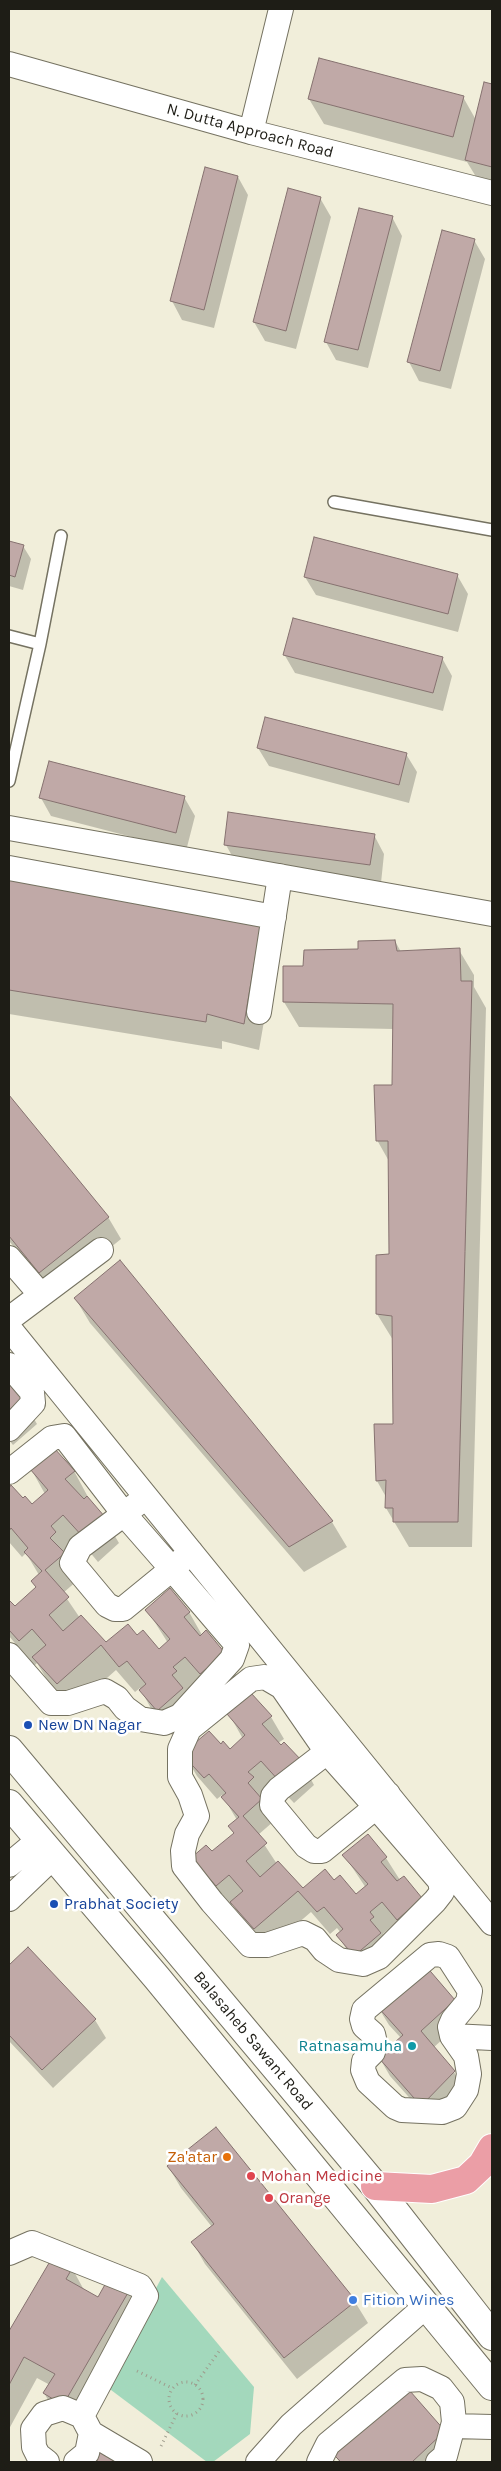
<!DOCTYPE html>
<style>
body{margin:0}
#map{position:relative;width:501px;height:2471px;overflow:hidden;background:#f1eeda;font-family:Karla,sans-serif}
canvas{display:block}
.frame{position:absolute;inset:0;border:10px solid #1e1d16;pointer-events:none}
</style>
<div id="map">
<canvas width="501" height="2471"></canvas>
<div class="frame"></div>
</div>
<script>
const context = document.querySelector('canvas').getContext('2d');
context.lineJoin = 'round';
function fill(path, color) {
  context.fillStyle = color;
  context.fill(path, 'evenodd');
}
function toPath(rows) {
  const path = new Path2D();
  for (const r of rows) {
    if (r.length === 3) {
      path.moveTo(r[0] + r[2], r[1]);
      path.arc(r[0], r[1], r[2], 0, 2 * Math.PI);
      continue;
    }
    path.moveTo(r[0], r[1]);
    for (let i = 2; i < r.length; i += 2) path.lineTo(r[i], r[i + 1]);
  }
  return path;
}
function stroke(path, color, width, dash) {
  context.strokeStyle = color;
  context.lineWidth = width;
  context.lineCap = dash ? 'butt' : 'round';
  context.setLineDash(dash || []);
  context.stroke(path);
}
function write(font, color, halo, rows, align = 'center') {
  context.font = font + ' Karla,sans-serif';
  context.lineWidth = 5;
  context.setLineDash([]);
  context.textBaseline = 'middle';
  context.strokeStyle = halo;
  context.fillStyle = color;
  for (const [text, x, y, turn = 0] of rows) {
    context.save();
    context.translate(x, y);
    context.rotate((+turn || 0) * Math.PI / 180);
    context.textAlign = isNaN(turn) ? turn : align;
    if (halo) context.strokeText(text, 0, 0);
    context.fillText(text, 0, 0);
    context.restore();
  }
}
fill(toPath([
 [162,2277,254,2387,250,2434,213,2462,207,2462,107,2387,119,2357]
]), '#a3d8bc');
fill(toPath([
 [485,83,492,85,492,188,481,185,467,162,324,124,309,99,463,97,476,120],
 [238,177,248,195,214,328,182,320,172,301],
 [320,198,331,217,296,349,265,341,254,322],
 [392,217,402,236,368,368,336,360,326,342],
 [474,240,485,259,451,389,419,381,409,362],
 [9,542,23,546,31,559,23,590,9,586],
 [457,575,468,594,458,632,316,595,305,577],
 [284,654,442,658,452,676,443,711,295,673],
 [258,748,406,754,417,772,409,803,269,766],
 [184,797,195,816,186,851,51,816,41,798],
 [374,835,384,854,381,883,236,863,226,845],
 [9,877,227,920,276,952,259,1050,222,1041,222,1049,9,1014],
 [395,941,401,952,459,950,474,975,474,987,486,1008,472,1547,409,1547,386,1508,386,1497,377,1481,394,1425,393,1340,377,1314,391,1256,390,1163,377,1140,393,1086,393,1029,299,1027,284,1002,304,967],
 [9,1097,108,1217,121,1239,53,1294,9,1241],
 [120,1262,332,1522,347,1547,304,1572,90,1323,75,1298],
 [9,1383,22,1399,37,1424,13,1445,9,1440],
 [31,1469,74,1471,88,1497,87,1498,104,1518,119,1543,98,1562,79,1539,78,1580,63,1593,80,1618,105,1644,137,1637,159,1651,168,1643,147,1610,189,1612,202,1635,224,1653,239,1679,172,1735,155,1716,140,1688,135,1692,116,1670,72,1709,49,1683,37,1663,34,1666,9,1636,9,1602,15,1608,37,1589,32,1581,39,1575,26,1553,22,1557,9,1542,9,1489,11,1487,23,1500,32,1505,45,1494],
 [229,1714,271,1717,284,1739,278,1743,302,1763,314,1785,294,1803,274,1782,261,1793,274,1821,258,1835,277,1864,303,1889,334,1882,356,1896,366,1888,344,1855,368,1835,386,1858,400,1880,421,1899,434,1920,410,1941,395,1923,383,1934,393,1956,367,1977,351,1957,338,1935,341,1933,337,1928,330,1934,311,1912,267,1950,244,1924,233,1904,229,1907,193,1859,212,1853,234,1834,230,1827,237,1820,222,1795,217,1799,197,1776,184,1754,221,1745,230,1751,243,1739],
 [28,1949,95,2020,106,2038,53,2088,9,2041,9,1967],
 [425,1967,464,2020,433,2048,454,2072,464,2090,432,2123,390,2076,379,2057,401,2038,389,2025,378,2007],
 [168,2166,355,2302,368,2323,297,2379,205,2264,193,2243,212,2227,181,2188],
 [53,2260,72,2268,84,2290,98,2298,129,2292,141,2314,76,2426,57,2415,44,2393,50,2385,37,2378,9,2429,9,2334],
 [444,2431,442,2462,339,2462,335,2455]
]), '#0003');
const building = toPath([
 [319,58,464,96,453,137,308,99,319,58],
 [484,82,492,84,492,167,465,160,484,82],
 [205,167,238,176,204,310,170,301,205,167],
 [288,188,321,197,286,331,253,322,288,188],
 [359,208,393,216,358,350,324,342,359,208],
 [442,230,475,239,440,371,407,362,442,230],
 [314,537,458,574,448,614,304,577,314,537],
 [9,541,24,545,15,577,9,575,9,541],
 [293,618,443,657,433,693,283,655,293,618],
 [265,717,407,753,399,785,257,748,265,717],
 [49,761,185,796,176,833,39,798,49,761],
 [228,812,375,834,370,865,224,845,228,812],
 [9,876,261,923,244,1024,207,1014,206,1022,9,990,9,876],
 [395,940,397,951,460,948,461,981,472,981,458,1522,393,1522,393,1508,385,1508,386,1480,376,1481,374,1424,393,1424,392,1316,376,1314,376,1255,389,1254,388,1141,376,1141,374,1085,392,1085,393,1004,283,1002,283,966,303,966,304,950,358,949,358,941,395,940],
 [9,1095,109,1217,39,1273,9,1236,9,1095],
 [120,1260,333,1521,289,1547,74,1298,120,1260],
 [9,1381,23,1398,9,1410,9,1381],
 [54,1448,75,1471,65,1479,84,1499,87,1496,105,1517,83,1537,63,1515,51,1526,56,1532,50,1538,65,1553,45,1570,69,1597,49,1615,63,1631,81,1615,106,1642,128,1624,137,1635,143,1630,159,1649,170,1639,145,1610,170,1588,190,1612,184,1617,200,1636,206,1630,225,1653,200,1674,185,1657,173,1667,177,1671,172,1675,183,1688,157,1711,139,1690,146,1684,127,1661,119,1667,101,1645,57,1684,32,1657,46,1645,32,1629,19,1641,9,1630,9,1600,15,1606,36,1587,31,1581,42,1571,24,1552,28,1548,11,1528,9,1531,9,1488,11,1485,23,1498,25,1496,32,1504,48,1490,30,1469,54,1448],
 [251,1693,272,1716,262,1724,281,1745,284,1742,303,1762,280,1782,261,1761,248,1772,254,1777,248,1783,262,1799,243,1816,267,1843,246,1861,260,1877,278,1861,303,1888,325,1869,334,1880,340,1875,356,1894,368,1884,342,1855,368,1834,387,1857,381,1862,397,1881,404,1876,422,1898,397,1920,382,1902,370,1912,374,1917,370,1920,381,1933,354,1956,336,1935,343,1929,324,1907,317,1912,298,1891,254,1929,230,1902,243,1891,229,1875,216,1886,191,1858,206,1845,212,1851,234,1833,228,1826,239,1817,221,1797,226,1793,209,1774,204,1778,182,1754,209,1731,221,1744,223,1741,230,1749,245,1735,227,1714,251,1693],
 [28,1947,96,2019,42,2070,9,2035,9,1965,28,1947],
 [425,1965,455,2000,421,2031,455,2071,421,2106,378,2057,403,2035,377,2006,425,1965],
 [216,2127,356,2301,284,2358,191,2242,214,2224,167,2166,216,2127],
 [52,2258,73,2267,66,2279,98,2297,107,2281,129,2291,63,2405,43,2393,55,2374,24,2357,9,2385,9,2331,52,2258],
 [410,2391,445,2431,412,2462,341,2462,333,2454,410,2391],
 [95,2446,123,2462,94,2462,95,2446]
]);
fill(building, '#c0a9a7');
stroke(building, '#85716f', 1);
const service = toPath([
 [334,502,492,530],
 [9,636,40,644,9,781],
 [40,644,61,536]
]);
const minor = toPath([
 [9,64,251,132,492,193],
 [251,132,281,9],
 [9,828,492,914],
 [9,868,274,917],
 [259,1012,280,876],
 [9,1258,41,1295],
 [9,1319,101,1250],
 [9,1328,492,1923],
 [9,1365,32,1392,33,1403,9,1429],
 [9,1472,52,1438,64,1436,124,1514,137,1504],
 [124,1514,172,1569,123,1609,115,1609,107,1605,72,1563,80,1547,124,1514],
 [9,1655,51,1703,68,1703,105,1691,117,1698,125,1708,140,1719,164,1723,180,1716,232,1659,237,1645,172,1569,191,1552],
 [344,1741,327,1752,282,1687,265,1677,251,1679,189,1729,180,1749,180,1777,190,1795,197,1816,187,1834,183,1851,184,1866,212,1902,250,1945,267,1945,303,1933,315,1939,324,1950,339,1960,363,1964,379,1957,435,1901,442,1892,440,1881,376,1807,388,1794],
 [327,1752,376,1807,322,1851,314,1851,306,1846,272,1805,273,1796,279,1789,327,1752],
 [9,1865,39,1840],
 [9,1899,54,1856],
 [439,1954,448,1957,470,1991,468,2002,453,2020,450,2027,452,2036,466,2056,469,2074,466,2090,455,2107,442,2112,402,2110,395,2107,368,2082,363,2070,364,2061,373,2052,375,2043,373,2034,364,2026,362,2019,364,2010,430,1955,439,1954],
 [452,2036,492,2038],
 [9,2253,32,2243,140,2286,146,2296,82,2416],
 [453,2426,492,2427],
 [91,2433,140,2462],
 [47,2462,38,2455,34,2447,33,2429,44,2414,63,2408,82,2416,91,2433,87,2453,76,2462],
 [258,2462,291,2425,426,2306],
 [319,2462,328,2444,405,2380,422,2379,441,2388,452,2402,454,2422,445,2456,438,2462]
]);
const secondary = toPath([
 [9,1750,375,2186,492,2336],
 [9,1804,157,1978,492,2386]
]);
const primary = toPath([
 [375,2186,432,2189,466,2180,482,2165,492,2148]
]);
stroke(service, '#757261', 14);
stroke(minor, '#757261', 26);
stroke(secondary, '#757261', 30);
stroke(primary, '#fff', 30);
stroke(toPath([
 [137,2371,172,2388],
 [186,2399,17],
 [195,2385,220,2350],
 [161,2446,177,2413]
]), '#9e9c8d', 3, [1, 4]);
stroke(service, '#fff', 11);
stroke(minor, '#fff', 24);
stroke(secondary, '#fff', 28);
stroke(primary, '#eb9ea6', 28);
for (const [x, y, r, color] of [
 [28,1725,5,"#1a4fb4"],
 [54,1904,5,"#1a4fb4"],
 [412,2046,5,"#0f9aa8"],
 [227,2157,5,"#e8710a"],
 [251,2176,5,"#e0444e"],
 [269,2198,5,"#e0444e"],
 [353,2300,5,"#3f7fe0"]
]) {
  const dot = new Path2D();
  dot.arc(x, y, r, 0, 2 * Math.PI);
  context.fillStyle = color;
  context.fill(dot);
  stroke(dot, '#fff', 2);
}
write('16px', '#1e1d16', '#fff', [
 ["N. Dutta Approach Road",250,131,15],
 ["Balasaheb Sawant Road",253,2041,50]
]);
write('16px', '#164399', '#fff', [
 ["New DN Nagar",38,1725],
 ["Prabhat Society",64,1904]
], 'left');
write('16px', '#0d838f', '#fff', [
 ["Ratnasamuha",402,2046]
], 'right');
write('16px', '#c56008', '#fff', [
 ["Za'atar",217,2157]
], 'right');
write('16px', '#be3a42', '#fff', [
 ["Mohan Medicine",261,2176],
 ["Orange",279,2198]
], 'left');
write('16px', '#366cbe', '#fff', [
 ["Fition Wines",363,2300]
], 'left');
</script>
